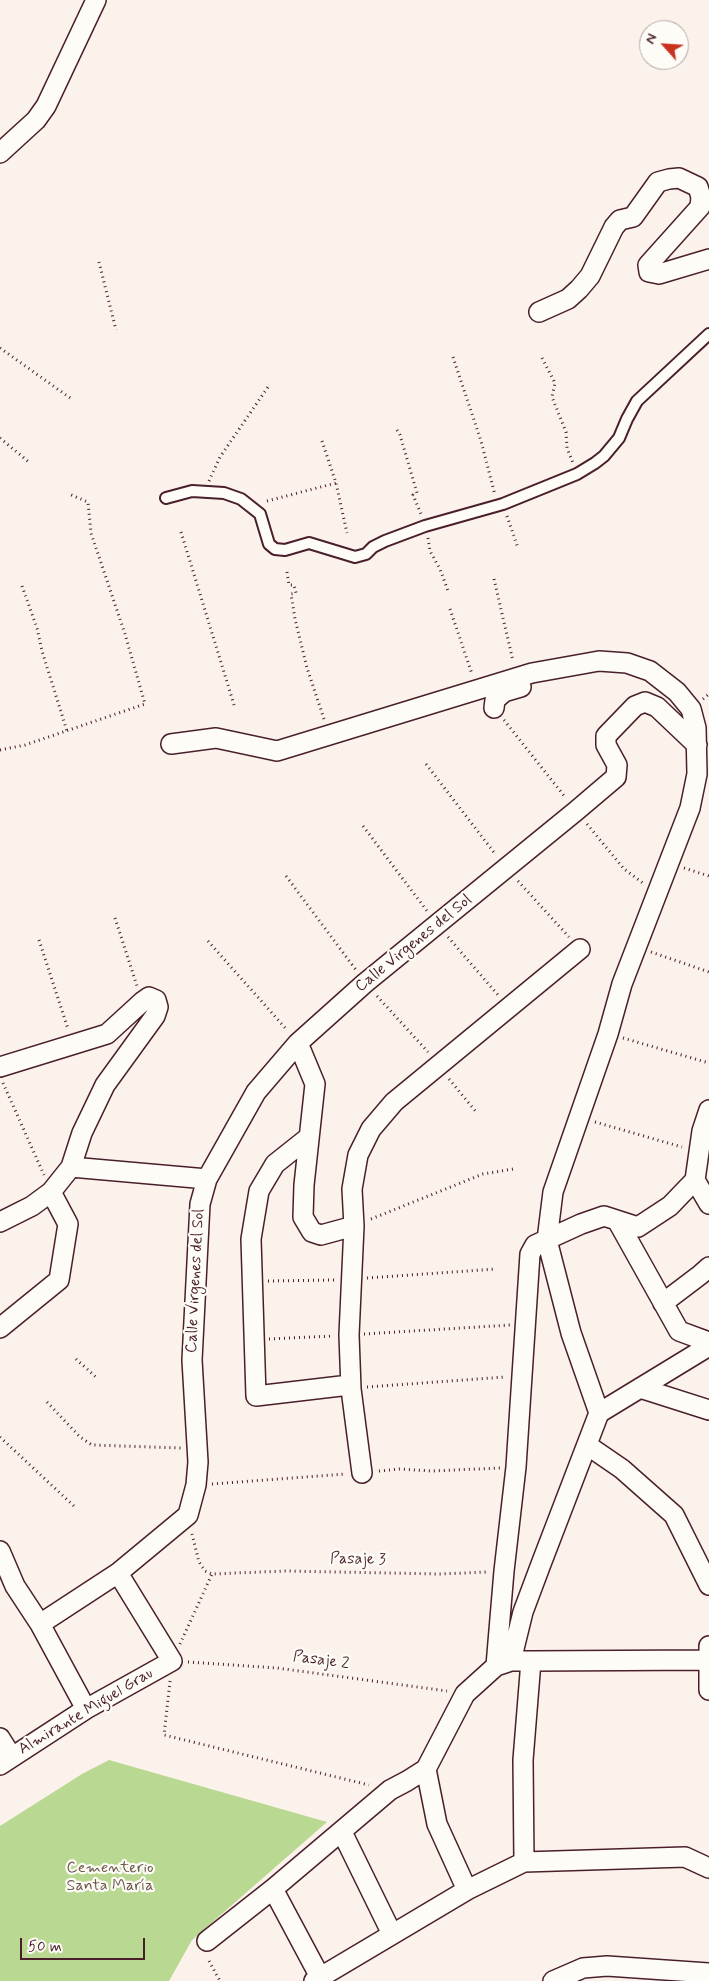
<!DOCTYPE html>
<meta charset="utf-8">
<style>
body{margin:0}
#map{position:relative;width:709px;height:1981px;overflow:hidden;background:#fcf2ec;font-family:Mynerve,sans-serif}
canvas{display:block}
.north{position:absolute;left:639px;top:20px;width:50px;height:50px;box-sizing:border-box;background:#fdfcf7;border:1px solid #b5a4a5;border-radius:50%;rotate:296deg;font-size:14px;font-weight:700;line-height:20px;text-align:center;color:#4a1f2b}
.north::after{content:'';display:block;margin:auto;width:18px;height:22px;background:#c8321e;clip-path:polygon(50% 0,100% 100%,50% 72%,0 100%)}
.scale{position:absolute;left:20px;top:1938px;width:125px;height:22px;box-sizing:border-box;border:2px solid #4a1f2b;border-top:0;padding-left:6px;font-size:15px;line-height:18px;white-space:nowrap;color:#4a1f2b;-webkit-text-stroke:4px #fdfcf7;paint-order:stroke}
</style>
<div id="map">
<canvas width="709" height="1981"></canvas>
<div class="north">N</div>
<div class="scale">50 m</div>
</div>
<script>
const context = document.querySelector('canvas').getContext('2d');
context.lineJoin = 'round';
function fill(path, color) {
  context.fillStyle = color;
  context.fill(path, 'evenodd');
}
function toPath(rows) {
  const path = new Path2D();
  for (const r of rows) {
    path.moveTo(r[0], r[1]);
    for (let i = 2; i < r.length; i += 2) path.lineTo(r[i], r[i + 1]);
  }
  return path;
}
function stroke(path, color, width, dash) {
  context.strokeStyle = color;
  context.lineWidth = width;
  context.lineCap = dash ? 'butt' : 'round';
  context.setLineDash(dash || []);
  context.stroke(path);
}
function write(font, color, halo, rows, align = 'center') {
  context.font = font + ' Mynerve,sans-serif';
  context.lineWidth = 4.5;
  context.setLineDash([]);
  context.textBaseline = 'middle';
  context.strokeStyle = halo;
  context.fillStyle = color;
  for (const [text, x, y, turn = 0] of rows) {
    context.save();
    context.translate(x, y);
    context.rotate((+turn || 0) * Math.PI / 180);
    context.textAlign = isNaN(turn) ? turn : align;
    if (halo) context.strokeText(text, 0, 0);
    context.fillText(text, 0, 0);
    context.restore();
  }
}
fill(toPath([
 [109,1760,327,1822,192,1940,169,1981,0,1981,0,1826,82,1774]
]), '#b9d992');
const service = toPath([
 [166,498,192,491,224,493,241,499,260,514,269,544,275,549,285,550,309,543,355,557,366,554,373,547,385,541,425,526,503,504,577,474,595,463,604,456,619,438,627,419,637,401,709,334]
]);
const minor = toPath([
 [0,153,36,120,46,106,96,0],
 [539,312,568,299,579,289,590,276,614,227,620,220,633,217,658,182,669,179,679,178,698,187,701,197,700,207,648,265,649,272,659,274,709,259],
 [494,708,495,700,504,692,521,687],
 [171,744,216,738,277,751,532,673,599,661,627,663,650,671,677,692,691,709,696,728,697,774,690,808,622,984,608,1034,553,1192,547,1240,571,1333,599,1413],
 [298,1043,315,1084,304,1185,303,1217,312,1232,321,1235,354,1226],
 [0,1067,107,1034,142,1002,149,997,156,1000,158,1007,155,1016,105,1085,82,1133,71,1167,51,1192,32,1206,0,1222],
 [309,1137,275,1164,259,1191,251,1239,256,1396,341,1386],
 [71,1167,207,1179],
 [695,1180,709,1204],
 [618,1222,679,1331,709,1342],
 [663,1303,700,1275,709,1267],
 [0,1328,59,1280,68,1224,51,1192],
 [640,1388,709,1410],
 [587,1445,622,1469,674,1515,709,1585],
 [362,1473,351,1389,349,1335,354,1226,352,1189,358,1155,371,1129,394,1102,580,949],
 [0,1551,15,1586,40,1624,86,1709],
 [40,1624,118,1573,188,1515,196,1485,198,1462,192,1360,200,1204,207,1179,256,1092,298,1043,365,983,576,811,616,777,617,765,606,745,606,736,635,706,645,702,657,707,697,745],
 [709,1646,709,1690],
 [531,1661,709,1660],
 [496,1666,504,1571,516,1467,530,1254,535,1245,581,1224,604,1216,638,1227,670,1206,695,1180,702,1131,709,1110],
 [0,1738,12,1757],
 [0,1765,86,1709,172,1661,118,1573],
 [426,1769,437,1824,467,1890],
 [342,1832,392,1934],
 [524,1862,523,1760,531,1661,511,1661,523,1612,541,1564,599,1413,709,1346],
 [207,1941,273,1889],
 [320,1977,273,1889,390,1790,407,1781,426,1769,465,1694,496,1666,508,1662],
 [314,1981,467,1890,524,1862,685,1857,709,1868],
 [553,1981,583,1968,607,1966,709,1973]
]);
stroke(service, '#4a1f2b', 14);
stroke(minor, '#4a1f2b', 22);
stroke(toPath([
 [99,262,116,330],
 [0,348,73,400],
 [453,357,481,441,495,495],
 [542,358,555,383,552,397,566,432,567,448,573,463],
 [397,430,400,435,417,493,413,495,421,514],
 [0,438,30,463],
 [322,441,336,483,347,533],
 [209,481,220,457,270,384],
 [267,501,336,483],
 [507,516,518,548],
 [181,532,235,708],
 [428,538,430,551,440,569,448,591],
 [287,572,289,585,294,585,296,593,291,594,295,619,307,668,324,719],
 [494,579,513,661],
 [22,586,37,628,42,651,67,731],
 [450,609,472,674],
 [703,699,709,694],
 [504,720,565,797],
 [0,750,25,745,145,704,125,634,91,533,88,502,69,494],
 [426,764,496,855],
 [587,824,624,869,644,884],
 [363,826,427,911],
 [684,868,709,876],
 [286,876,356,970],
 [518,881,569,937],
 [115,918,137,986],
 [448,937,498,995],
 [39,940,68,1029],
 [208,941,287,1030],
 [651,952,709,972],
 [377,996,428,1052],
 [623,1038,709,1063],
 [449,1079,477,1113],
 [3,1083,44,1175],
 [595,1122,682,1147],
 [371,1219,483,1174,513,1169],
 [367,1278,496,1269],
 [268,1281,336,1280],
 [364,1334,510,1325],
 [269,1339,333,1336],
 [76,1359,98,1379],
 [367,1387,505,1377],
 [47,1402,80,1437,92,1445,181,1448],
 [0,1437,75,1507],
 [379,1471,400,1469,431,1471,500,1468],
 [212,1484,345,1474],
 [192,1534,199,1562,205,1571,212,1574,285,1571,440,1574,488,1572],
 [180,1644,212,1574],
 [188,1662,277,1668,447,1691],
 [170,1681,164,1735,369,1785],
 [209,1961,220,1981]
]), '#4a1f2b', 3, [1, 4]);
stroke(service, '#fdfcf7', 10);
stroke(minor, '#fdfcf7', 19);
write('16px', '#4a1f2b', '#fdfcf7', [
 ["Calle Virgenes del Sol",414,944,-39],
 ["Calle Virgenes del Sol",196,1281,-87],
 ["Pasaje 3",358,1560,1],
 ["Pasaje 2",321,1661,8],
 ["Almirante Miguel Grau",86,1712,-31]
]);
write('16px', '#6b574a', '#fdfcf7', [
 ["Cementerio",110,1869],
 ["Santa María",110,1887]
]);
</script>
